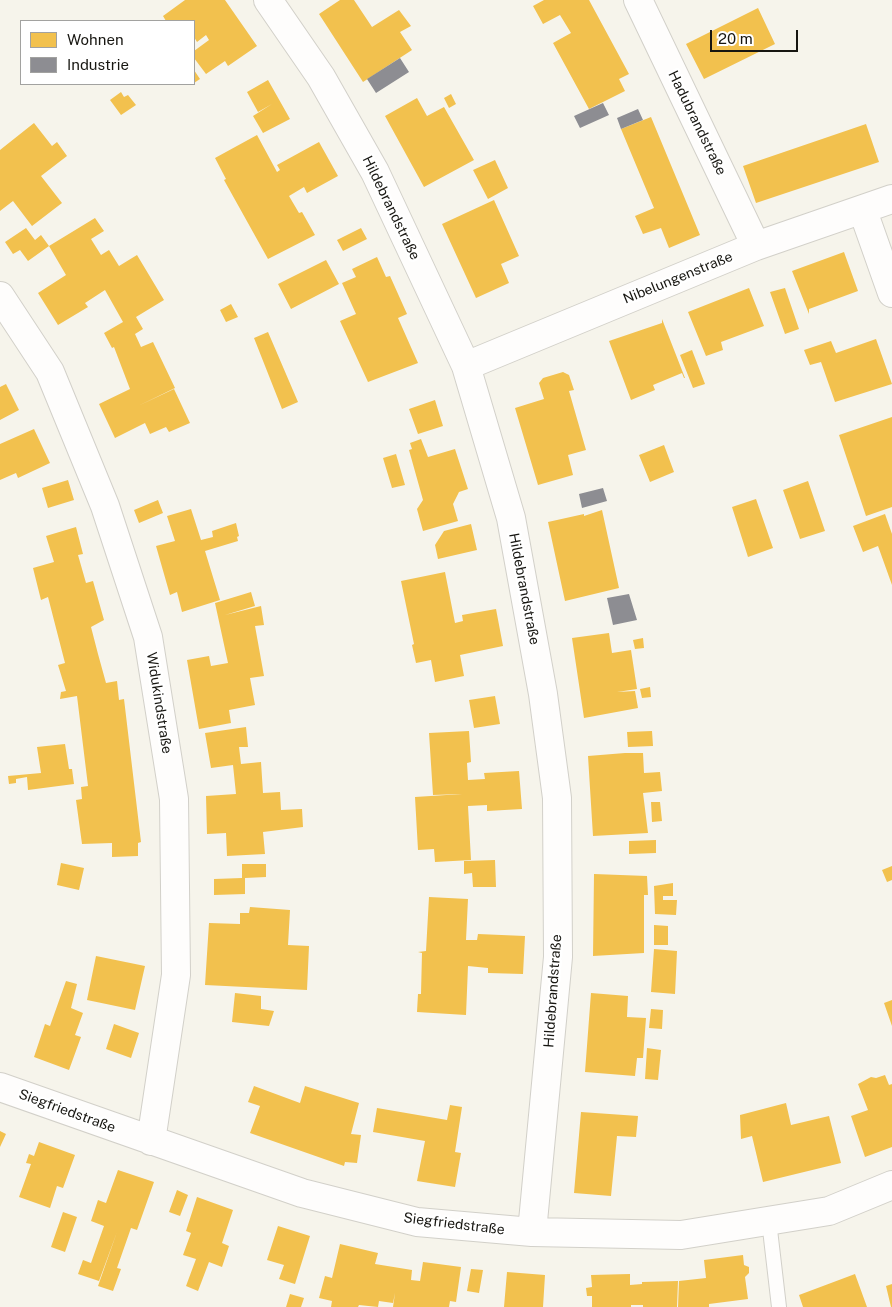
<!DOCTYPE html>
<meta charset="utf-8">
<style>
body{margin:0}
#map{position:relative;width:892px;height:1307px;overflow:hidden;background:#f6f4eb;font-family:"Public Sans",sans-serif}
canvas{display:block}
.legend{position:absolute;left:20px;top:20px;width:175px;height:65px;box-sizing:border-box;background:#fff;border:1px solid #a2a2a0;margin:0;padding:6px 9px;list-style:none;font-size:15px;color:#171611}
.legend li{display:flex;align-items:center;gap:10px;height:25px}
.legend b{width:25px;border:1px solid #a2a2a0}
.scale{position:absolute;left:710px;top:30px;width:88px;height:22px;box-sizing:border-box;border:2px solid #171611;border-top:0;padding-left:6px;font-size:15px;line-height:18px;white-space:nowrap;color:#171611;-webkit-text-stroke:4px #fff;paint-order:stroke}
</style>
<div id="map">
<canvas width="892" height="1307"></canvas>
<ul class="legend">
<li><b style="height:14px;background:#f2c14e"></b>Wohnen</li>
<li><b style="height:14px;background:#8d8d92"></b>Industrie</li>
</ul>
<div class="scale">20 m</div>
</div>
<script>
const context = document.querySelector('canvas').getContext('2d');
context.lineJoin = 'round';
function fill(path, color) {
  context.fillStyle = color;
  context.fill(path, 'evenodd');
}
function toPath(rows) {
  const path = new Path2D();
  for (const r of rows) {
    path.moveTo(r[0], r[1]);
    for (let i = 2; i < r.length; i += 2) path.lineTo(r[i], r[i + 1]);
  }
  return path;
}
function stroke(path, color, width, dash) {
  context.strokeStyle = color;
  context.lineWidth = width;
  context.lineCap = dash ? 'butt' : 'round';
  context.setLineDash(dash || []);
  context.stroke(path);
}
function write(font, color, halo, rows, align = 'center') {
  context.font = font + ' "Public Sans",sans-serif';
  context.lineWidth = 5;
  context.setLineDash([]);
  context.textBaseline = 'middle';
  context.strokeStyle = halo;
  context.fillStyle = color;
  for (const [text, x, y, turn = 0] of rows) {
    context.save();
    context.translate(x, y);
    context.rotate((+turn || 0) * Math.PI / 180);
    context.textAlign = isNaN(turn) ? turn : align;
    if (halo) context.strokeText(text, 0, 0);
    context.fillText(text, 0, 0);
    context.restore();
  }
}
fill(toPath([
 [185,0,225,0,257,46,228,66,225,61,206,74,194,58,194,51,209,40,206,35,197,42,194,37,194,21,166,21,163,16],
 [340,0,354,0,372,27,399,10,411,26,400,32,412,50,363,82,319,14],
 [544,0,589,0,629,74,619,79,625,91,589,109,553,43,571,33,560,15,543,24,533,6],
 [758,8,775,44,704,79,686,44],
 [194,70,200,79,194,83],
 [268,80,290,119,263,133,253,116,272,104,258,112,247,92],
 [121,92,124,97,128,95,136,105,121,115,110,100],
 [451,94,456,104,449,108,444,98],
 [417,98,427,116,444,107,474,160,424,187,385,116],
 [651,117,700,235,669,248,661,228,643,234,635,216,654,208,621,129],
 [34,123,52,146,57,142,67,156,41,176,62,203,32,226,13,201,0,211,0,150],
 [866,124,879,162,756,203,743,166],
 [257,135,277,172,280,170,277,165,319,142,338,176,307,193,304,187,289,196,299,213,302,212,315,235,268,259,224,180,226,179,215,158],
 [495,160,508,188,488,199,473,170],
 [494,200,519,256,501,264,509,283,476,298,442,224],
 [95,218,104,231,91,239,101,255,109,250,119,266,137,255,164,300,136,317,143,329,135,334,141,347,153,342,175,388,138,406,174,389,190,423,169,432,166,427,150,434,145,423,115,438,99,404,130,389,114,347,112,348,104,333,123,322,105,290,85,303,88,307,58,325,38,293,66,275,49,246],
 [26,228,35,240,41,235,49,246,28,261,20,250,13,254,5,242],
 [361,228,367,239,343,251,337,240],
 [844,252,858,291,809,309,809,314,792,271],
 [377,257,386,277,390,276,407,314,398,318,418,363,368,382,340,321,356,314,342,283,356,277,352,269],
 [326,260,339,284,291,309,278,284],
 [749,288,764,326,721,342,723,350,706,356,688,312],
 [785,288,799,329,785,334,770,292],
 [231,304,238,317,226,322,220,310],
 [662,319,685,378,684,378,682,373,653,385,655,390,631,400,609,341,662,323],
 [268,332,298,402,282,409,254,338],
 [876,339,892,384,835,402,821,362,810,365,804,350,831,341,836,353],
 [692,350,705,384,693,388,680,355],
 [563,372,569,375,574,390,569,391,586,450,568,455,573,475,538,485,515,408,544,399,539,383,543,378],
 [6,384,19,410,0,420,0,387],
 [435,400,443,426,418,434,409,409],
 [892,417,892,507,866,516,839,435],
 [34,429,50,463,18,478,16,473,0,480,0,444],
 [421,439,428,457,455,449,468,489,459,492,453,504,458,521,423,531,417,509,423,500,409,450,412,449,410,443],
 [664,445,674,472,650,482,639,455],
 [396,454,405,485,392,488,383,458],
 [68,480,74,500,48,508,42,488],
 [808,481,825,531,800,539,783,490],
 [756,499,773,548,748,557,732,507],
 [158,500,163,513,139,523,134,510],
 [191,509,201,540,213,537,212,531,236,523,239,536,237,537,238,541,205,551,220,600,182,612,177,592,170,595,156,546,175,541,167,516],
 [602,510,619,588,565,601,548,522,584,514,584,516],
 [885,514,892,534,892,585,878,546,863,552,853,526],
 [471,524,477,550,438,559,435,545,444,531],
 [76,527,83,554,78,555,86,583,93,581,104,620,91,627,98,654,106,683,117,681,119,700,124,699,141,842,138,843,138,856,112,857,112,843,82,844,76,800,82,799,81,787,88,786,77,696,60,699,61,692,66,691,58,665,65,663,48,597,41,600,33,568,54,562,46,536],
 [445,572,455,623,463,621,462,615,496,609,503,646,460,655,464,676,435,682,431,660,416,663,412,645,414,644,401,581],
 [251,592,255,606,225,615,261,606,264,625,255,626,264,676,250,678,255,705,229,710,231,723,199,729,187,660,209,656,211,666,228,663,215,603],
 [609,633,612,653,631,650,637,689,617,692,635,691,638,708,584,718,572,638],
 [643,638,644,648,635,649,633,640],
 [650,687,651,697,642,698,640,689],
 [495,696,500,724,474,728,469,700],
 [246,727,248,747,239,747,241,764,261,762,263,793,280,792,281,810,302,809,303,827,263,832,265,854,227,856,226,833,207,834,206,796,236,794,233,765,211,768,205,733],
 [469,731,471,762,467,763,468,780,485,779,484,773,519,771,522,809,487,811,487,805,468,806,471,860,435,862,434,849,418,850,415,797,462,794,433,795,429,733],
 [652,731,653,746,628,747,627,732],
 [65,744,69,769,72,769,74,784,28,790,27,777,16,779,16,783,9,784,8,776,41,773,37,747],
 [625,753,643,753,644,773,660,772,662,791,643,793,648,833,593,836,588,756],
 [651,802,660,802,662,821,652,822],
 [656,840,656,853,629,854,629,841],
 [495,860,496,887,473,887,472,873,464,874,464,861],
 [61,863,84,868,79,890,57,885],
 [242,864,266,864,266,877,245,878,245,894,214,895,214,879,242,878],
 [892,866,892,880,887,882,882,870],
 [594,874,647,876,648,895,644,895,644,953,593,956],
 [673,883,673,896,663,896,663,900,677,900,676,915,655,914,654,886],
 [429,897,468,899,466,940,477,940,478,934,525,936,523,974,488,973,488,968,468,966,466,1015,417,1012,418,994,421,994,422,953,418,952,426,951],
 [250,907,290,910,288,945,309,946,307,990,205,985,209,923,240,924,240,913,249,913],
 [654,925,668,926,668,945,654,945],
 [654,949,677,951,675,994,651,992],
 [96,956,145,966,135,1010,87,1000],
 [66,981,77,984,71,1008,83,1013,75,1035,81,1037,69,1070,34,1057,45,1024,50,1026],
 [235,993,261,996,261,1009,274,1011,269,1026,232,1022],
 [591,993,628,996,627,1017,646,1018,643,1058,637,1058,635,1076,585,1072],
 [892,1000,892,1026,884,1003],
 [651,1009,663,1010,662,1029,649,1028],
 [114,1024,139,1033,131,1058,106,1049],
 [647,1048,661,1050,658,1080,645,1079],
 [885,1075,889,1085,892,1084,892,1147,865,1157,851,1116,868,1110,858,1084,871,1077,876,1078],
 [254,1086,300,1103,305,1086,359,1103,351,1134,361,1135,357,1163,345,1162,344,1166,250,1133,260,1106,248,1102],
 [786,1103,791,1125,829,1116,841,1163,763,1182,752,1136,741,1139,740,1115],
 [450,1105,462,1107,455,1152,461,1153,455,1187,417,1181,425,1141,373,1132,377,1108,447,1120],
 [581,1112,638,1116,636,1137,617,1136,611,1196,574,1193],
 [0,1131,6,1134,0,1147],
 [39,1142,75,1155,63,1188,57,1186,50,1208,19,1197,31,1164,26,1163,29,1154,34,1156],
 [118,1170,154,1182,137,1230,131,1228,117,1268,121,1269,113,1291,98,1286,117,1232,99,1281,78,1274,83,1260,91,1263,104,1226,91,1221,98,1200,106,1203],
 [177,1190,188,1195,180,1216,169,1212],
 [197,1197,233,1210,222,1243,229,1246,222,1267,209,1262,198,1291,186,1286,196,1259,183,1255,191,1233,186,1231],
 [63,1212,77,1217,65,1252,51,1247],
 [278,1226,310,1236,295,1284,279,1279,284,1265,267,1260],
 [340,1244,378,1253,375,1264,412,1270,411,1280,420,1281,423,1262,461,1267,456,1302,450,1301,449,1307,393,1307,395,1293,393,1303,379,1301,378,1307,359,1305,358,1307,331,1307,332,1301,319,1298,325,1276,332,1278],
 [743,1255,744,1265,749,1267,749,1273,745,1277,748,1299,709,1304,709,1307,678,1307,679,1281,706,1278,704,1260],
 [471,1269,483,1270,479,1293,467,1291],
 [507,1272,545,1275,543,1307,504,1307],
 [630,1274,630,1285,642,1284,642,1282,678,1281,677,1307,643,1307,643,1305,631,1305,631,1307,592,1307,592,1296,587,1296,586,1288,592,1287,591,1275],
 [855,1274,867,1307,803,1307,799,1295],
 [892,1284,892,1307,891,1307,886,1286],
 [290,1294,304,1298,301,1307,286,1307]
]), '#f2c14e');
fill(toPath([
 [400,58,409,72,376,93,367,79],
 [603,103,609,115,580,128,574,116],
 [638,109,643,120,621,129,617,118],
 [603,488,607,501,582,508,579,494],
 [629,594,637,620,613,625,607,598]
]), '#8d8d92');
const lane = toPath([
 [769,1221,779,1307]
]);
const street = toPath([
 [268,0,321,77,375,172,466,366,511,518,543,694,557,798,558,957,532,1232],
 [638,0,756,246],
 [863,211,892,293],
 [0,296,50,372,105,506,148,637,174,799,176,975,151,1141],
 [466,366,756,246,892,199],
 [0,1087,302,1193,417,1222,532,1232,681,1235,829,1211,892,1185]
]);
stroke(lane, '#d2d0c9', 16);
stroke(street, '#d2d0c9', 30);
stroke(lane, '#fefdfc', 14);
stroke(street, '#fefdfc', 28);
write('14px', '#171611', '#fff', [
 ["Hadubrandstraße",697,123,64],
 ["Hildebrandstraße",391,208,64],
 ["Nibelungenstraße",678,278,-22],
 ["Hildebrandstraße",524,589,79],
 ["Widukindstraße",159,703,81],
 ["Hildebrandstraße",553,991,-86],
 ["Siegfriedstraße",67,1111,20],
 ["Siegfriedstraße",454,1224,7]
]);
</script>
